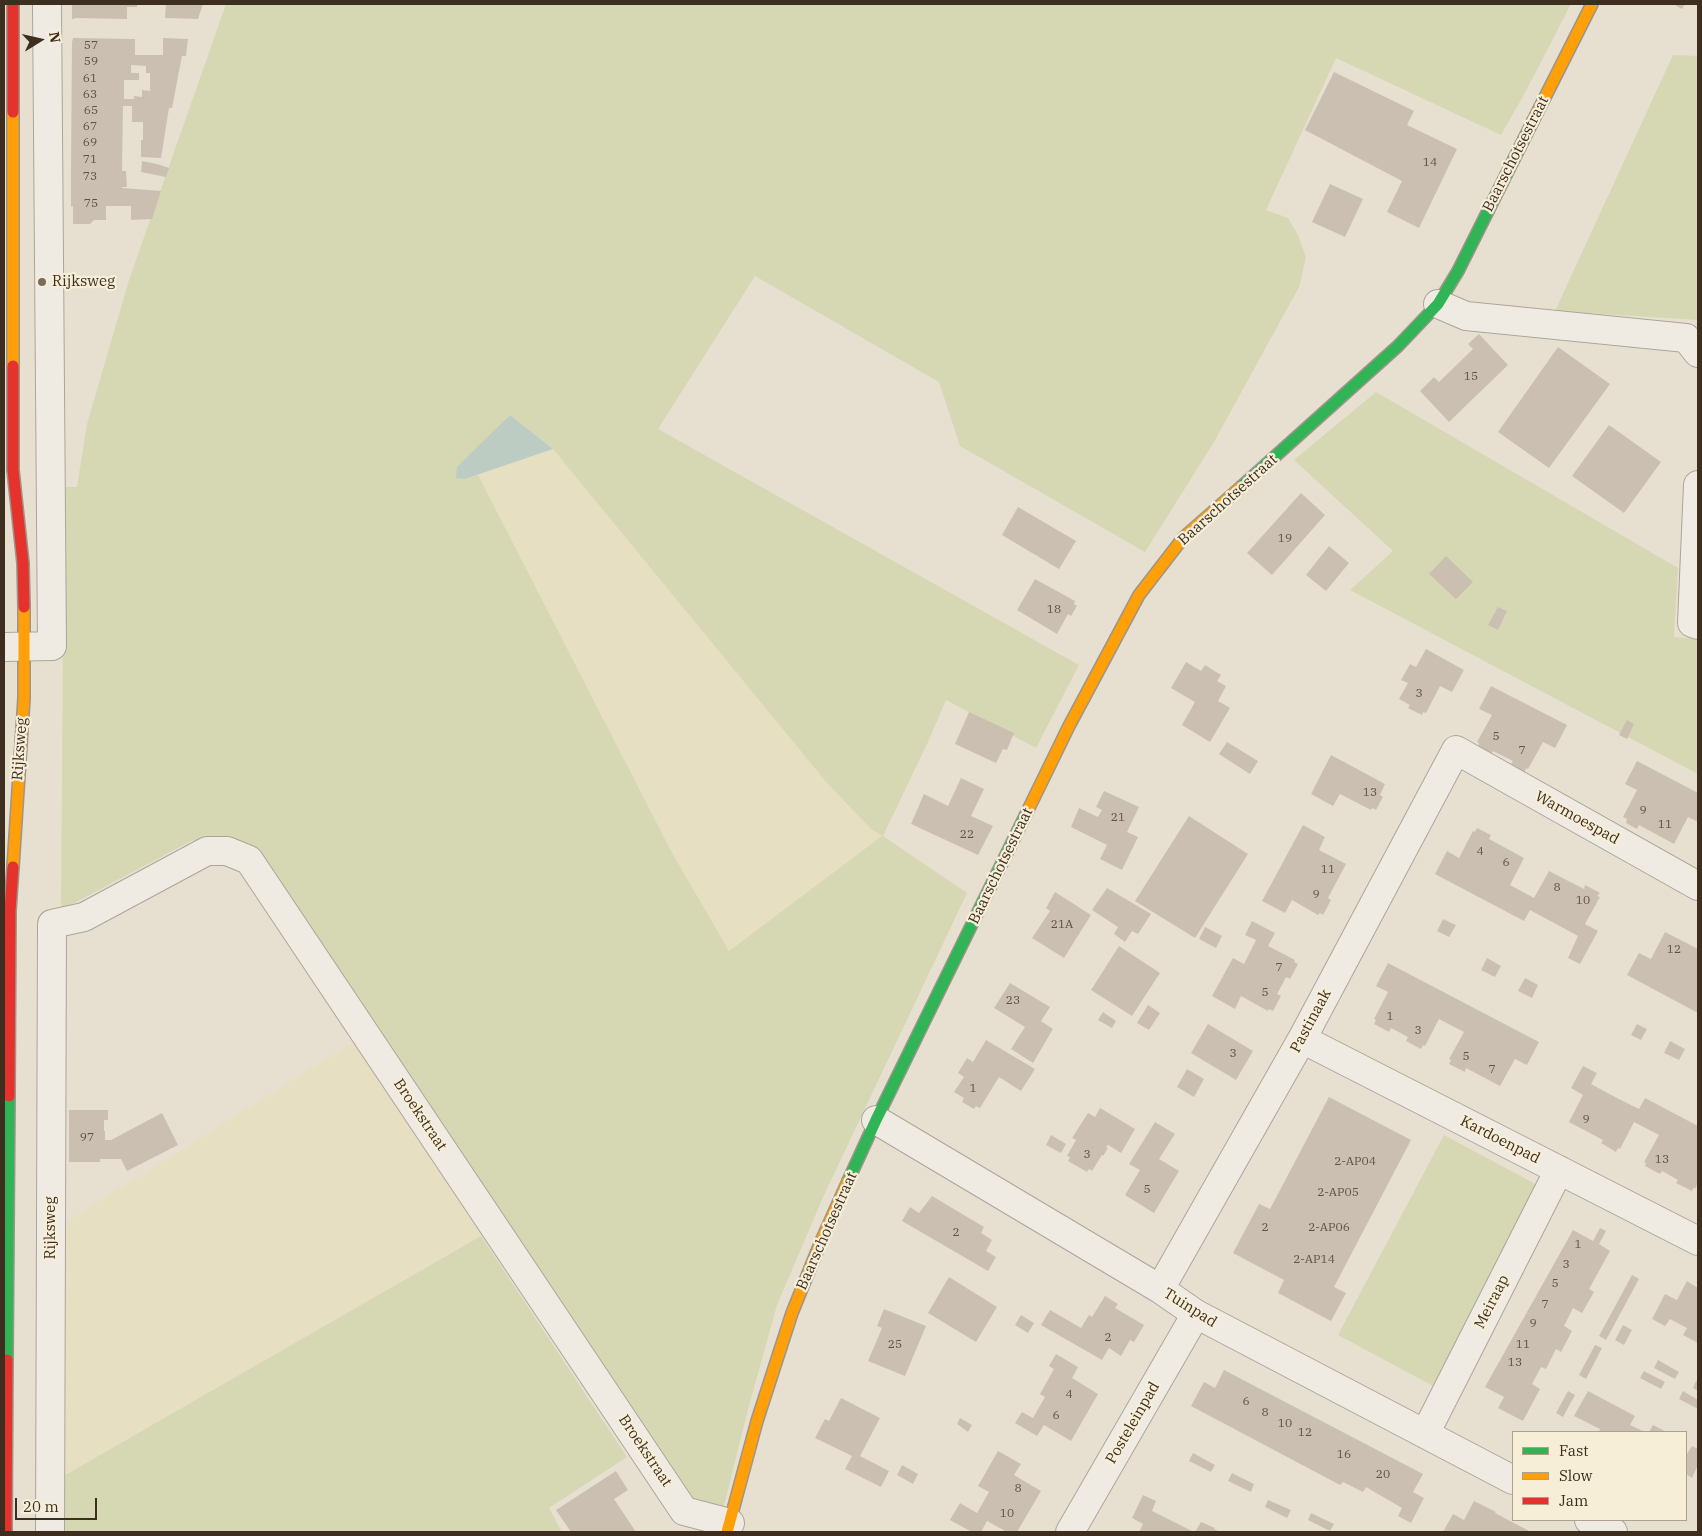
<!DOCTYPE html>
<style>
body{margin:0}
#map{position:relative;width:1702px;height:1536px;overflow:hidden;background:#e7e0d1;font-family:"IBM Plex Serif",serif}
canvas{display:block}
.frame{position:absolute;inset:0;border:5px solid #3d2e20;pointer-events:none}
.legend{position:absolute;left:1512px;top:1431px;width:175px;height:90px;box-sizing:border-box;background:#f7eed8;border:1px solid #ada18e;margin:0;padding:6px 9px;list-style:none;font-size:15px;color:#3d2e20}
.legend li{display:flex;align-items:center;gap:10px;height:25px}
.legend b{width:25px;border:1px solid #ada18e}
.north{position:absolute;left:15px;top:15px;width:50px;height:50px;-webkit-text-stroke:4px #f7eed8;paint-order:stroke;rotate:80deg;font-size:14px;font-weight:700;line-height:20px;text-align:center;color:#3d2e20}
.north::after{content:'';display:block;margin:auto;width:18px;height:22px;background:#3d2e20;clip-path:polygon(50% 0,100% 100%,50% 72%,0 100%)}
.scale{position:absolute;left:15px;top:1498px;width:82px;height:22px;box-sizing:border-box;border:2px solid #3d2e20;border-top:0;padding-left:6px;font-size:15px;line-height:18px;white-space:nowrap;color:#3d2e20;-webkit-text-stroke:4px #f7eed8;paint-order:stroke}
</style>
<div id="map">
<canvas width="1702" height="1536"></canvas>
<div class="frame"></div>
<ul class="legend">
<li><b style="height:6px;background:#30b455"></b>Fast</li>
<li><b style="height:6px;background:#ff9f0a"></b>Slow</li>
<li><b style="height:6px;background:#e5322d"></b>Jam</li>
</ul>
<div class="north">N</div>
<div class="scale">20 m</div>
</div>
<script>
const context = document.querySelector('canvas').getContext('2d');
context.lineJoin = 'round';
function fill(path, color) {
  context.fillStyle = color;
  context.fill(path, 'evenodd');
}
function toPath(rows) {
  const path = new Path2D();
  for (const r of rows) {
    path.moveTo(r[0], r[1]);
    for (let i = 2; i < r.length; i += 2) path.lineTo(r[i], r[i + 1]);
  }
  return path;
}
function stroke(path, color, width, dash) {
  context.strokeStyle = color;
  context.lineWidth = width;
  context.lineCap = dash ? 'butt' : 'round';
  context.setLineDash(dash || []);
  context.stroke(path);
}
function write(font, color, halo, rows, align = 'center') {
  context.font = font + ' "IBM Plex Serif",serif';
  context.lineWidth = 4.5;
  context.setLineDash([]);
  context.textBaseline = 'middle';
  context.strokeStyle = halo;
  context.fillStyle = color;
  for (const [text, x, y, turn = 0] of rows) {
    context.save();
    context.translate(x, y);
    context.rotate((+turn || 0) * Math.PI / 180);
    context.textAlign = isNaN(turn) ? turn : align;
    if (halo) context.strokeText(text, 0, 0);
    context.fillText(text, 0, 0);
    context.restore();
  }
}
fill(toPath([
 [553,449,827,783,871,829,882,836,728,951,671,851,478,475],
 [355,1041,481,1236,60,1478,61,1225]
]), '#e6dfc2');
fill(toPath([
 [226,4,1571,4,1526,91,1501,135,1336,58,1266,210,1288,218,1298,235,1306,257,1299,287,1214,442,1145,552,960,446,939,382,755,276,658,429,1079,665,1036,748,946,700,928,742,883,836,967,893,824,1195,777,1305,747,1413,723,1510,687,1503,235,840,220,837,191,841,61,910,64,487,77,487,87,424,129,280],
 [510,415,553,449,827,783,871,829,882,836,729,951,671,851,478,475,465,479,498,428],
 [1673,55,1698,56,1698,320,1555,311],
 [1376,392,1678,568,1674,637,1698,639,1698,774,1350,590,1393,551,1294,460],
 [1444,1135,1541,1187,1435,1387,1338,1335],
 [481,1236,627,1457,549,1508,562,1532,60,1532,60,1478]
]), '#d6d7b3');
fill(toPath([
 [510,415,553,449,465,479,456,478,457,467]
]), '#bcccc2');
fill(toPath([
 [72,4,137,4,137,7,127,7,127,19,75,18,74,19,72,19],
 [166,4,203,4,198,19,165,18],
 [1673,4,1685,4,1682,9],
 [73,38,135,39,135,55,163,55,163,38,188,39,186,56,182,56,172,108,169,108,161,158,141,157,141,140,143,140,143,122,132,122,132,106,123,106,122,171,126,171,127,187,122,187,123,188,161,191,152,219,131,220,131,206,106,206,106,220,94,220,90,224,73,224,73,206,71,207,71,172,72,42],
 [131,65,146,66,146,73,150,73,150,91,142,90,142,97,134,96,134,99,124,99,124,80,139,80,139,73,131,73],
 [1334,72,1414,111,1407,125,1457,149,1419,228,1387,212,1402,181,1305,130],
 [142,161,157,164,169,168,166,177,141,172],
 [1330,184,1363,199,1345,237,1312,222],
 [1479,334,1508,365,1449,422,1420,391,1434,377,1439,382,1473,349,1468,344],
 [1558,347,1610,384,1549,468,1498,432],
 [1609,425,1661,462,1624,513,1572,476],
 [1301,493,1325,515,1272,575,1247,553],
 [1018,507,1076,541,1059,569,1002,535],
 [1329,546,1349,563,1326,591,1306,575],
 [1446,556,1473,582,1456,599,1429,574],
 [1035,579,1075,601,1074,604,1077,606,1071,616,1068,614,1057,634,1017,610],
 [1498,607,1507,611,1498,630,1488,625],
 [1426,649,1464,670,1452,692,1440,686,1426,713,1423,712,1422,715,1408,708,1410,705,1399,699,1408,683,1401,680,1410,664,1416,667],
 [1186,662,1201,671,1205,665,1221,675,1217,681,1226,686,1218,701,1230,708,1210,742,1182,725,1195,702,1171,688],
 [1491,686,1567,725,1555,748,1543,742,1528,769,1526,768,1525,772,1511,764,1513,761,1493,751,1491,754,1478,747,1479,743,1477,742,1492,715,1479,709],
 [969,712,1014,733,1007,750,1003,749,996,763,955,744],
 [1627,720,1634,724,1627,739,1619,735],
 [1227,742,1258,761,1250,774,1219,754],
 [1331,755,1385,784,1380,795,1383,797,1376,810,1372,808,1371,810,1340,794,1333,806,1311,794],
 [1637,761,1698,793,1698,822,1688,817,1674,844,1639,825,1637,829,1626,823,1627,819,1623,817,1637,790,1625,784],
 [961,778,984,789,971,816,993,826,978,855,911,824,924,794,948,806],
 [1104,791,1139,807,1127,832,1138,837,1122,870,1100,859,1107,845,1071,827,1079,808,1098,817,1102,810,1096,807],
 [1189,816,1248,854,1195,938,1135,901],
 [1303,825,1325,837,1319,850,1346,864,1328,898,1331,900,1323,915,1320,913,1318,915,1292,900,1285,913,1262,901],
 [1477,828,1491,835,1489,839,1524,858,1510,885,1534,898,1549,871,1584,889,1585,885,1600,893,1597,896,1600,897,1585,924,1598,931,1580,964,1568,958,1578,936,1530,910,1524,921,1435,874,1447,851,1459,858,1473,831,1475,832],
 [1107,888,1151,914,1138,934,1132,931,1125,942,1114,934,1118,927,1092,910],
 [1055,892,1091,915,1064,958,1032,938,1050,911,1046,908],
 [1443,919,1456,925,1449,937,1437,931],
 [1252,921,1275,933,1268,946,1295,960,1294,962,1298,964,1290,979,1286,977,1282,985,1277,994,1281,996,1273,1011,1269,1009,1268,1011,1241,996,1235,1009,1212,996,1233,958,1244,964,1256,940,1245,935],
 [1205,927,1222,936,1216,948,1199,939],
 [1665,932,1698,949,1698,1013,1627,975,1639,953,1651,959],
 [1119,946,1160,973,1132,1016,1091,990],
 [1487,958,1501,966,1495,977,1481,970],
 [1388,963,1539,1042,1527,1065,1515,1059,1500,1086,1466,1068,1465,1072,1449,1064,1451,1060,1449,1059,1464,1032,1439,1019,1425,1046,1423,1045,1421,1049,1406,1041,1408,1037,1391,1028,1389,1032,1374,1024,1376,1020,1374,1019,1388,992,1376,986],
 [1525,978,1538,985,1532,998,1518,991],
 [1010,983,1050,1007,1041,1021,1053,1029,1033,1063,1011,1049,1025,1027,994,1008],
 [1148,1005,1160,1013,1149,1030,1137,1023],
 [1103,1012,1116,1021,1112,1028,1098,1020],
 [1208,1024,1253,1051,1236,1080,1191,1053],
 [1637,1024,1647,1029,1641,1040,1631,1035],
 [986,1040,1035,1069,1021,1091,999,1077,980,1108,976,1106,974,1109,962,1102,964,1098,954,1092,964,1077,958,1073,967,1058,973,1062],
 [1670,1041,1685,1049,1679,1060,1664,1053],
 [1583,1066,1597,1073,1591,1084,1615,1097,1639,1109,1645,1098,1698,1126,1698,1183,1695,1189,1694,1187,1692,1191,1676,1183,1678,1180,1662,1171,1660,1174,1645,1166,1646,1163,1644,1162,1659,1135,1634,1122,1620,1149,1618,1148,1616,1152,1601,1143,1603,1140,1569,1122,1583,1095,1571,1088],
 [1187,1069,1204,1079,1194,1097,1177,1087],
 [1329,1097,1411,1140,1334,1287,1346,1293,1331,1321,1278,1293,1284,1280,1233,1253,1259,1204,1270,1209],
 [1100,1108,1135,1129,1121,1153,1108,1145,1106,1147,1108,1148,1103,1156,1102,1155,1092,1171,1089,1169,1087,1172,1068,1161,1070,1157,1067,1156,1076,1140,1072,1138,1088,1113,1095,1117],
 [69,1110,108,1110,108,1120,104,1120,104,1131,105,1131,105,1140,111,1140,162,1113,178,1145,127,1171,121,1159,100,1159,100,1162,69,1162],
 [1155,1122,1175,1134,1159,1159,1179,1171,1154,1213,1125,1195,1140,1170,1129,1164],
 [1051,1135,1066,1144,1061,1153,1046,1145],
 [932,1196,984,1227,981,1233,992,1240,986,1251,996,1257,988,1271,902,1221,910,1207,919,1213],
 [1600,1228,1606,1231,1599,1244,1610,1251,1589,1289,1594,1292,1582,1313,1573,1308,1564,1326,1572,1331,1561,1352,1556,1349,1546,1369,1541,1367,1532,1384,1540,1389,1523,1421,1498,1408,1504,1397,1485,1387,1573,1230,1593,1241],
 [1632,1275,1639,1279,1606,1340,1599,1336],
 [949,1277,997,1307,976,1342,928,1313],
 [1687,1281,1698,1288,1698,1343,1683,1335,1687,1328,1670,1319,1665,1326,1652,1319,1665,1294,1677,1300],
 [1105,1296,1118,1304,1115,1308,1144,1325,1134,1342,1130,1340,1121,1356,1109,1348,1102,1360,1041,1325,1050,1310,1081,1328,1089,1315,1092,1317],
 [884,1309,926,1326,905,1376,868,1361,882,1328,877,1326],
 [1021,1315,1034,1323,1028,1333,1015,1325],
 [1623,1325,1632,1330,1624,1345,1615,1340],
 [1595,1345,1602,1348,1586,1379,1579,1375],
 [1056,1354,1078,1367,1072,1378,1098,1394,1071,1441,1044,1425,1037,1436,1015,1423,1022,1412,1033,1418,1045,1397,1040,1394,1054,1369,1049,1366],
 [1658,1360,1679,1372,1675,1379,1654,1368],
 [1224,1370,1423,1474,1413,1492,1424,1498,1411,1523,1398,1516,1402,1508,1366,1487,1363,1492,1343,1482,1340,1485,1191,1406,1204,1382,1215,1388],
 [1644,1371,1665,1382,1661,1389,1640,1378],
 [1696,1381,1698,1382,1698,1391,1693,1388],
 [1568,1391,1575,1395,1563,1417,1556,1413],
 [1588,1391,1635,1416,1630,1425,1645,1432,1599,1432,1600,1429,1574,1416],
 [1683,1391,1698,1400,1698,1409,1679,1399],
 [841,1398,880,1418,860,1456,889,1471,881,1487,845,1469,852,1456,815,1438,825,1419,829,1421],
 [960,1418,972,1425,968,1432,957,1424],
 [1653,1425,1667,1432,1649,1432],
 [1692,1446,1698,1449,1698,1465,1692,1478,1686,1474,1686,1454,1687,1454],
 [998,1451,1021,1464,1014,1475,1041,1491,1017,1532,1007,1532,987,1521,981,1532,972,1532,950,1520,960,1503,977,1513,989,1492,978,1486],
 [1193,1453,1215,1465,1211,1472,1189,1461],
 [902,1465,918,1474,913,1484,897,1475],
 [616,1471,628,1490,614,1499,636,1532,571,1532,556,1510],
 [1232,1473,1254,1484,1251,1492,1228,1481],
 [1143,1495,1156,1501,1152,1511,1194,1532,1139,1532,1143,1524,1132,1518],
 [1268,1500,1291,1510,1287,1518,1265,1507],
 [1474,1501,1496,1512,1495,1513,1531,1532,1443,1532,1453,1514,1464,1520],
 [1311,1513,1334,1524,1330,1531,1308,1520],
 [1201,1522,1215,1528,1214,1529,1220,1532,1195,1532]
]), '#cbbfb2');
const street = toPath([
 [1438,304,1466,316,1686,338,1698,353],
 [1698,485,1692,623,1698,625],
 [4,647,52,646,47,4],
 [1302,1039,1698,1241],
 [876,1120,1160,1289,1196,1314,1513,1480],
 [1160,1289,1302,1039,1456,750,1698,886],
 [1425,1434,1559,1170],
 [1589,1520,1613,1532],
 [50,1532,52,924,84,917,207,851,227,851,249,860,684,1511,730,1523],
 [1070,1532,1196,1314]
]);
const fast = toPath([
 [1241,487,1398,346,1438,304,1458,271,1533,121],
 [848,1181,876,1120,1028,810],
 [7,1360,9,1096]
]);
const slow = toPath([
 [13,112,13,366],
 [1533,121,1592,4],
 [1028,810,1069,726,1139,595,1183,538,1241,487],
 [13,867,24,698,24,607],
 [727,1532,757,1421,792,1313,822,1239,848,1181]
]);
const jam = toPath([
 [13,4,13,112],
 [13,366,13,470,23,563,24,607],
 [9,1096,10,911,13,867],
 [6,1532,7,1360]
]);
stroke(street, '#ada599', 30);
stroke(fast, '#9c958a', 14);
stroke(slow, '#9c958a', 14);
stroke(jam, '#9c958a', 14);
stroke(street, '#efebe3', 28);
stroke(fast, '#30b455', 11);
stroke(slow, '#ff9f0a', 11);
stroke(jam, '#e5322d', 11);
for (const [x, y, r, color] of [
 [42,282,5,"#786c5e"]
]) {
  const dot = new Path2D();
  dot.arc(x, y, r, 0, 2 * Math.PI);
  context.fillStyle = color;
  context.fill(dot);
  stroke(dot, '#f7eed8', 2);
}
write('12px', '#605244', null, [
 ["57",91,46],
 ["59",91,62],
 ["61",90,79],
 ["63",90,95],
 ["65",91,111],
 ["67",90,127],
 ["69",90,143],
 ["71",90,160],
 ["14",1430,163],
 ["73",90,177],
 ["75",91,204],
 ["15",1471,377],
 ["19",1285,539],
 ["18",1054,610],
 ["3",1419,694],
 ["5",1496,737],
 ["7",1522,751],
 ["13",1370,793],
 ["9",1643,811],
 ["21",1118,818],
 ["11",1665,825],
 ["22",967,835],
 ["4",1480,852],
 ["6",1506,863],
 ["11",1328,870],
 ["8",1557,888],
 ["9",1316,895],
 ["10",1583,901],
 ["21A",1062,925],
 ["12",1674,950],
 ["7",1279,968],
 ["5",1265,993],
 ["23",1013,1001],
 ["1",1390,1017],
 ["3",1418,1031],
 ["3",1233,1054],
 ["5",1466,1057],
 ["7",1492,1070],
 ["1",973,1089],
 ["9",1586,1120],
 ["97",87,1138],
 ["3",1087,1155],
 ["13",1662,1160],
 ["2-AP04",1355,1162],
 ["5",1147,1190],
 ["2-AP05",1338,1193],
 ["2",1265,1228],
 ["2-AP06",1329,1228],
 ["2",956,1233],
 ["1",1578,1245],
 ["2-AP14",1314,1260],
 ["3",1566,1265],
 ["5",1555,1284],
 ["7",1545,1305],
 ["9",1533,1324],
 ["2",1108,1338],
 ["25",895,1345],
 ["11",1523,1345],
 ["13",1515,1363],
 ["4",1069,1395],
 ["6",1246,1402],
 ["8",1265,1413],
 ["6",1056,1416],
 ["10",1285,1424],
 ["12",1305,1433],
 ["16",1344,1455],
 ["20",1383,1475],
 ["8",1018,1489],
 ["10",1007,1514]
]);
write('15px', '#3d2e20', '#f7eed8', [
 ["Baarschotsestraat",1516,154,-63],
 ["Baarschotsestraat",1228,500,-42],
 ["Rijksweg",20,749,-86],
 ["Warmoespad",1577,818,29],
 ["Baarschotsestraat",1001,866,-64],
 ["Pastinaak",1311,1021,-62],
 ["Broekstraat",420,1115,56],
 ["Kardoenpad",1500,1140,27],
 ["Rijksweg",51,1228,-90],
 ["Baarschotsestraat",827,1231,-66],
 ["Meiraap",1492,1302,-63],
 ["Tuinpad",1190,1308,32],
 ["Posteleinpad",1133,1423,-60],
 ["Broekstraat",645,1451,56]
]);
write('15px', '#3d2e20', '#f7eed8', [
 ["Rijksweg",52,282]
], 'left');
</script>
